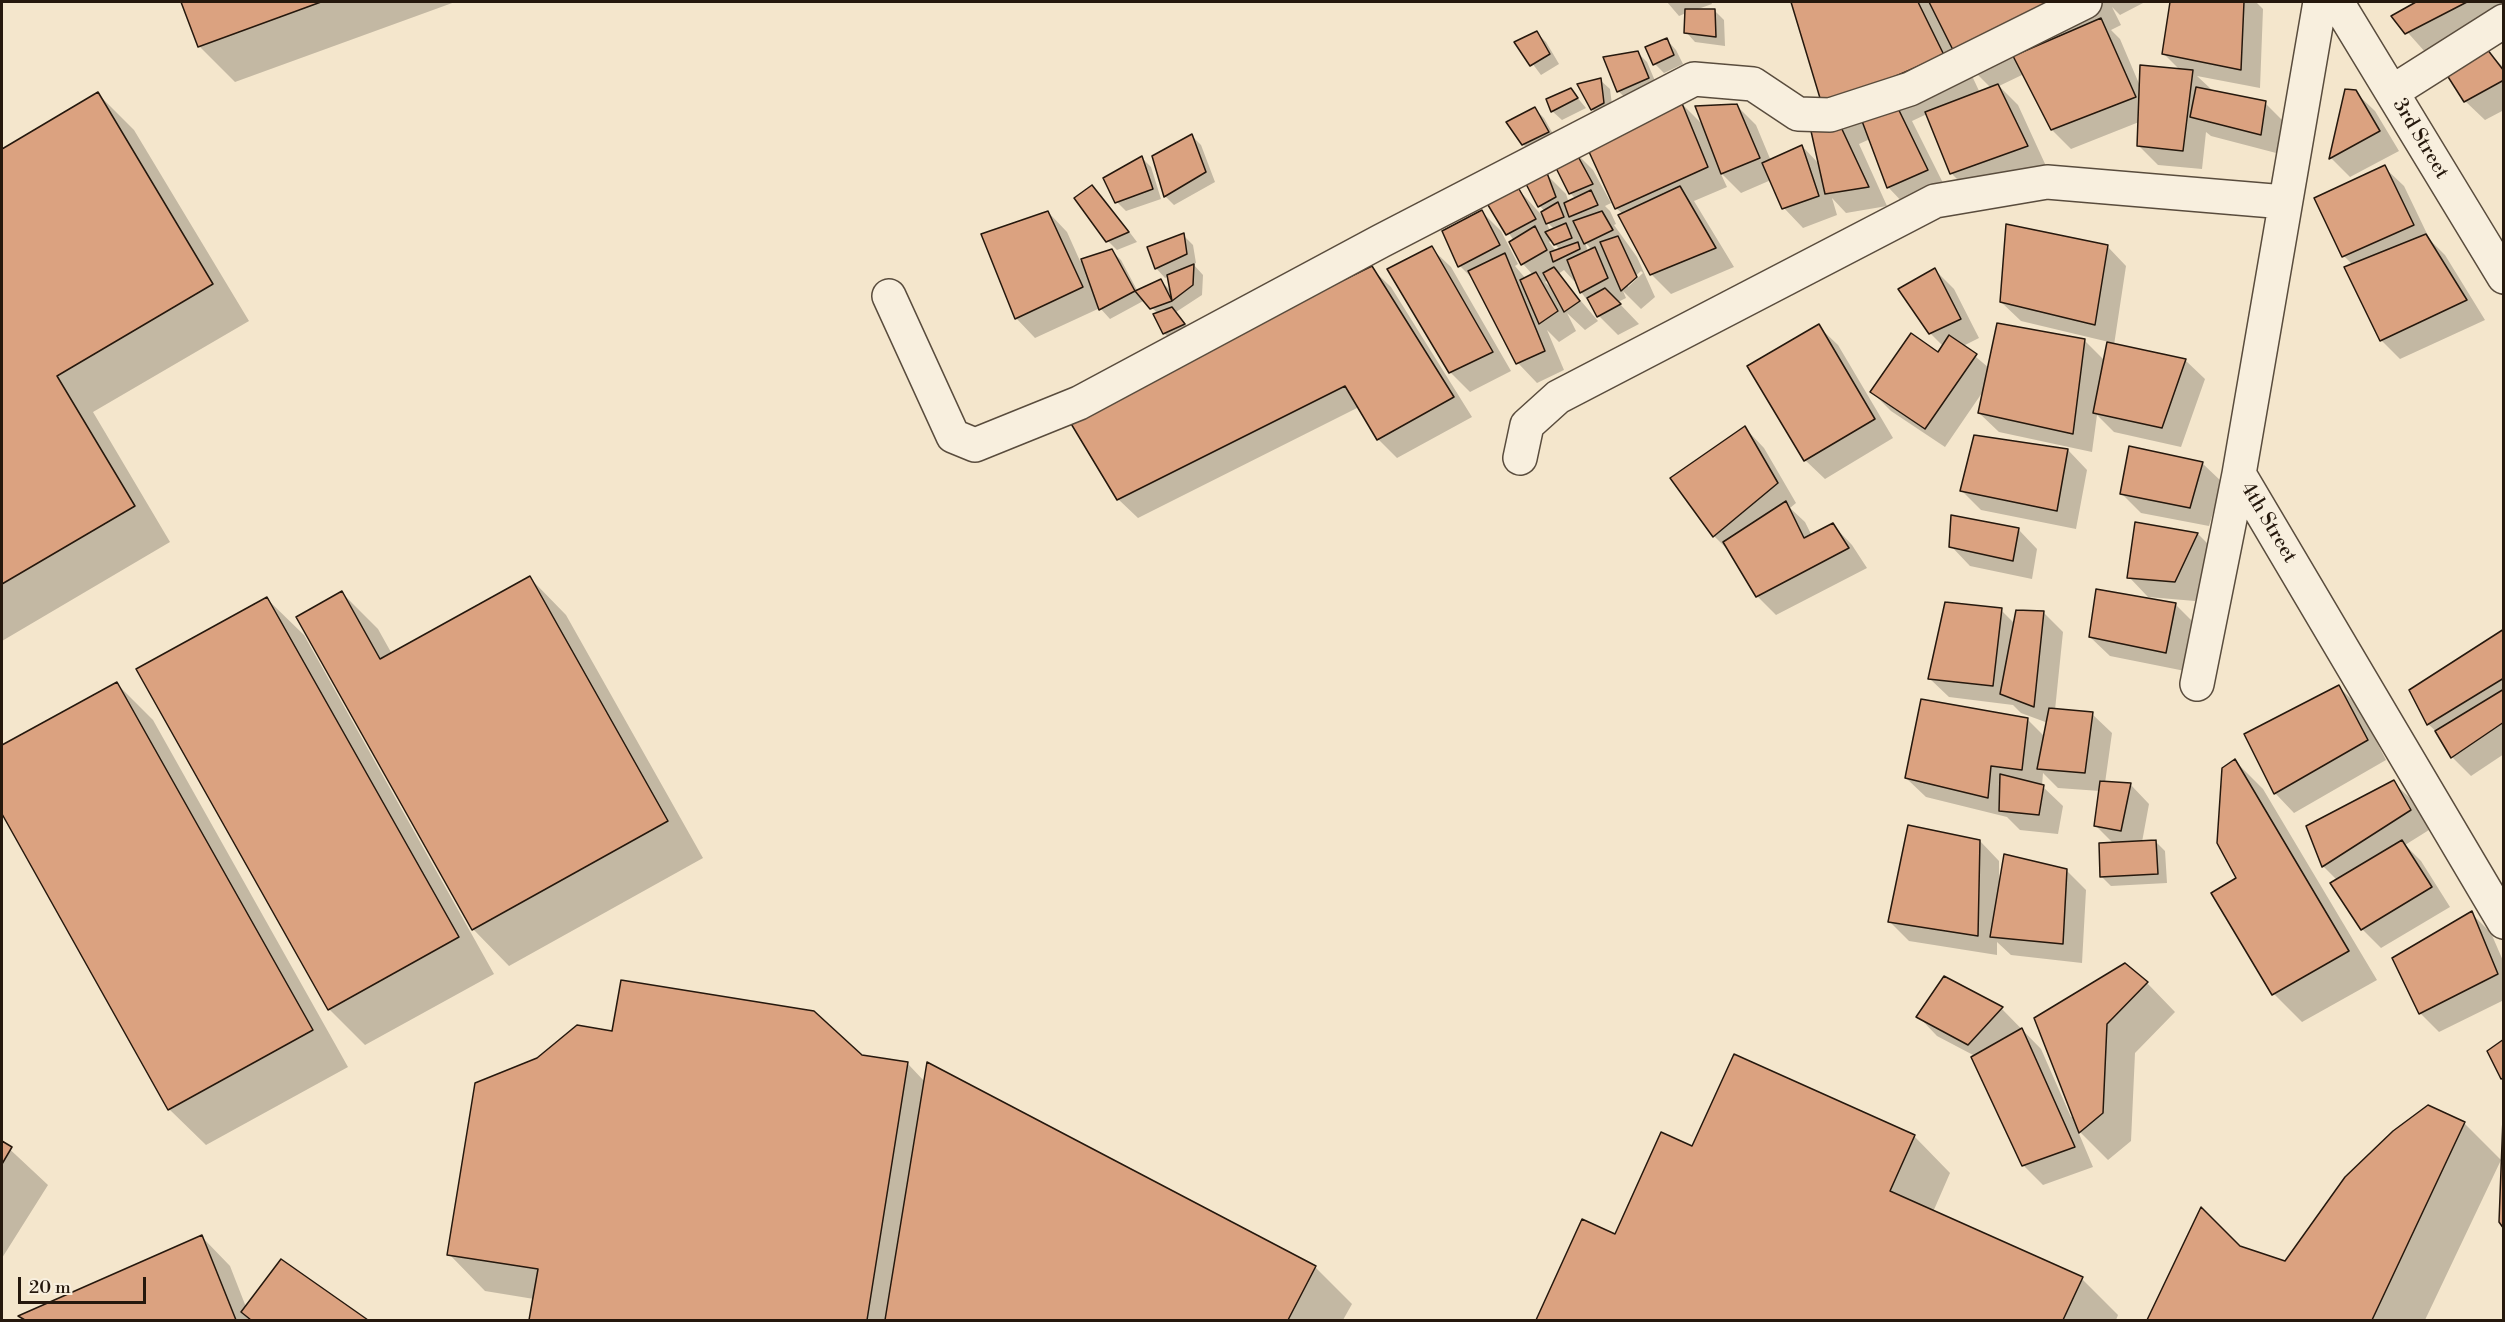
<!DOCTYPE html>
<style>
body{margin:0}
#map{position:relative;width:2505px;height:1322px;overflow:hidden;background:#f4e6cc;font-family:"Libre Bodoni",serif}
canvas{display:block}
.frame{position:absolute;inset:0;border:3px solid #25180d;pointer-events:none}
.scale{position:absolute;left:18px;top:1277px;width:128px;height:27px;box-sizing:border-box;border:3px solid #25180d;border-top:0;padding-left:8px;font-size:18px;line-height:21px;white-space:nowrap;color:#25180d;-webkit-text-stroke:4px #f8efde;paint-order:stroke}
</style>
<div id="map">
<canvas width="2505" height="1322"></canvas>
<div class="frame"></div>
<div class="scale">20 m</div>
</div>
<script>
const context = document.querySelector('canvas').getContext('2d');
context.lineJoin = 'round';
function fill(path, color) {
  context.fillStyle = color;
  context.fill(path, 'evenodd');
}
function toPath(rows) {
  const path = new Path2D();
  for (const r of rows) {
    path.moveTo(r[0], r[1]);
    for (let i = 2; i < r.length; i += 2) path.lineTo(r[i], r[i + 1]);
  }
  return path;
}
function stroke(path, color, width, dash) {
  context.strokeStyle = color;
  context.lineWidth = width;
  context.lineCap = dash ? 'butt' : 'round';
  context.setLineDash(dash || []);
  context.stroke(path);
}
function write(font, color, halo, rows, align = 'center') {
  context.font = font + ' "Libre Bodoni",serif';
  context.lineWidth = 6;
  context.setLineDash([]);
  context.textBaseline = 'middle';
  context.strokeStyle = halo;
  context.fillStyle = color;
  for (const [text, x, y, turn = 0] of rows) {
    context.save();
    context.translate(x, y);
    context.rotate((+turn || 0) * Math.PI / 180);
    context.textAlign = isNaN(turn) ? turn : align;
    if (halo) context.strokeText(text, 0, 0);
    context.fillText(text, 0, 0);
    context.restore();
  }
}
fill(toPath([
 [182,2,455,2,235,82,199,46],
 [1667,2,1711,2,1712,4,1695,10,1715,11,1724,20,1725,46,1695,42,1686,32,1686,13,1679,16],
 [1792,2,2145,2,2120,15,2112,7,2121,25,2111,30,2120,39,2140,86,2180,70,2164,54,2172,2,2256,2,2263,9,2260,88,2197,76,2212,90,2265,103,2284,122,2280,154,2211,136,2206,132,2202,169,2158,165,2138,145,2139,122,2071,149,2052,130,2024,74,1999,86,2018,105,2046,166,1970,192,1951,173,1927,114,1912,121,1946,189,1907,207,1888,187,1870,139,1859,144,1887,206,1846,213,1832,198,1837,215,1803,228,1784,208,1771,180,1741,193,1720,172,1727,187,1694,201,1734,267,1671,294,1651,274,1623,214,1616,208,1680,102,1704,126,1736,105,1756,125,1771,161,1802,146,1820,165,1825,107],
 [1966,63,1991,88,1980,93],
 [2419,2,2504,2,2504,12,2426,53,2393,16],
 [1537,33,1546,42,1559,64,1541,75,1517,43],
 [1667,40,1676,50,1683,64,1664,73,1655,64],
 [2487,51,2504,68,2504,110,2485,120,2465,101],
 [1638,53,1647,62,1658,88,1628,100,1618,91],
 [1600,80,1610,89,1613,113,1601,118,1592,109],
 [1571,90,1586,108,1562,120,1552,111],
 [2346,91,2355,92,2375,111,2399,151,2350,177,2331,158],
 [98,94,134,130,249,321,93,412,170,542,2,641,2,150],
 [1534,108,1544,118,1557,141,1533,154,1523,144],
 [1191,135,1201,145,1215,182,1174,205,1165,196],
 [1574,151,1593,170,1611,203,1605,206,1610,211,1616,224,1614,225,1637,257,1655,297,1641,309,1623,291,1626,298,1618,302,1639,324,1618,335,1599,316,1581,292,1576,280,1574,281,1564,270,1558,274,1598,321,1585,330,1567,313,1576,331,1559,342,1547,330,1564,370,1537,383,1518,363,1475,281,1460,266,1482,212,1501,231,1518,264,1515,266,1526,279,1533,275,1523,264,1511,243,1514,241,1488,201,1519,190,1546,220,1545,212,1540,206,1547,175,1566,194,1569,203,1576,199,1570,193],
 [1546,221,1554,229,1550,231],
 [1552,240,1555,244,1560,250,1556,251,1549,242],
 [1585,242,1592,250,1588,252],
 [1641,271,1643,273,1628,287,1628,283],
 [1548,280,1553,290,1545,282],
 [1142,158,1151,167,1161,199,1126,211,1117,202],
 [2384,167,2404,186,2430,240,2445,255,2485,320,2400,359,2381,340,2353,265,2344,256],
 [1092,187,1102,196,1137,242,1117,250,1108,241],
 [1048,212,1067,232,1080,261,1111,250,1121,260,1138,292,1161,281,1172,292,1169,276,1165,278,1156,268,1183,235,1193,245,1196,263,1193,264,1203,275,1202,295,1176,312,1193,333,1174,343,1164,333,1158,314,1145,300,1110,319,1100,308,1035,338,1016,318],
 [2107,246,2126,266,2114,345,2185,360,2205,379,2181,447,2114,432,2097,415,2092,452,1999,432,1979,413,1984,390,1945,447,1891,411,1872,392,1938,354,1943,346,1930,333,1900,289,1935,270,1954,289,1979,338,1963,346,1989,368,2084,340,2105,361,2109,342,2021,321,2001,302],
 [1431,248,1451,267,1511,371,1470,392,1450,372],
 [1371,268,1391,287,1472,417,1397,458,1378,439,1359,407,1138,518,1118,499],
 [1818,326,1838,345,1893,438,1825,479,1805,460],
 [1745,428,1764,448,1796,503,1790,508,1805,522,1812,536,1833,525,1852,545,1867,568,1776,615,1757,596,1731,553,1714,536],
 [2068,450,2087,470,2076,529,1981,510,1961,490],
 [2202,463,2222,482,2209,526,2141,513,2121,493],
 [2136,524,2198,534,2217,553,2195,601,2148,597,2129,577],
 [2018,529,2037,549,2032,579,1970,566,1951,546],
 [530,578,566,615,703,858,509,966,473,929,342,593,378,629,392,654],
 [267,599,304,635,494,974,365,1045,329,1009],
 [2175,604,2194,623,2185,671,2110,656,2090,637],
 [2001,610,2015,624,2044,613,2063,632,2055,710,2092,714,2112,733,2105,783,2130,784,2149,804,2142,842,2156,842,2165,851,2167,883,2111,886,2101,876,2113,843,2096,826,2100,791,2058,788,2043,773,2042,786,2063,806,2058,834,2020,830,2007,817,1926,797,1906,778,2028,720,2045,737,2048,723,2021,713,2013,705,1949,697,1929,678],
 [2504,631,2504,754,2471,776,2452,757,2439,734,2428,724],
 [117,684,153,720,348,1067,206,1145,169,1109,2,811,2,747],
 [2339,687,2358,706,2386,760,2294,813,2275,793],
 [2235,761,2263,789,2377,980,2302,1022,2274,994,2239,878],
 [2393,782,2413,801,2429,830,2405,845,2421,861,2450,907,2381,948,2362,929,2337,880,2323,866],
 [1980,841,1999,861,1999,885,2066,870,2086,890,2082,963,2011,955,1997,942,1997,955,1909,941,1890,922],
 [2471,913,2491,933,2504,963,2504,1000,2439,1032,2420,1013],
 [1944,978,2002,1009,2041,1049,2071,1117,2074,1116,2036,1018,2147,983,2175,1012,2135,1053,2131,1141,2108,1160,2077,1129,2093,1167,2043,1185,2023,1165,1975,1056,1937,1036,1918,1016],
 [613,1033,861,1056,908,1064,925,1082,1315,1267,1352,1304,1343,1320,531,1320,534,1299,485,1291,449,1254],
 [2429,1107,2464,1123,2501,1160,2425,1320,2149,1320,2201,1209,2239,1247,2285,1263],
 [1914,1136,1950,1173,1933,1212,2082,1279,2118,1315,2116,1320,1537,1320,1583,1221,1615,1236,1693,1148],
 [2,1142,48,1185,2,1258],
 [202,1237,230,1266,246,1307,281,1261,365,1320,25,1320,21,1316]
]), '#0003');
const building = toPath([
 [181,2,321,2,198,47,181,2],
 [1791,2,1918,2,1944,55,1823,108,1791,2],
 [1929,2,2060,2,1955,54,1929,2],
 [2170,2,2244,2,2241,70,2162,54,2170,2],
 [2416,2,2467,2,2405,34,2391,16,2416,2],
 [1685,9,1715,9,1716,37,1684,33,1685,9],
 [2101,18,2136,97,2051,130,2013,56,2101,18],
 [1537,31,1550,54,1530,66,1514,42,1537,31],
 [1667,38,1674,55,1653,65,1645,47,1667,38],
 [2487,49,2504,71,2504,80,2464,102,2445,72,2487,49],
 [1638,51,1649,78,1617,92,1603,57,1638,51],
 [2140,65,2193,70,2183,151,2137,146,2140,65],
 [1601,78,1604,103,1591,110,1577,84,1601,78],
 [1998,84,2028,146,1950,174,1925,112,1998,84],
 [2196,87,2266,101,2261,135,2190,117,2196,87],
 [1571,88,1578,98,1551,112,1546,99,1571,88],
 [2345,89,2356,90,2380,131,2329,159,2345,89],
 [98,92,213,284,57,376,135,506,2,584,2,149,98,92],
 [1893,98,1928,170,1887,188,1859,113,1893,98],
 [1681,101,1708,167,1615,209,1585,143,1681,101],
 [1737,104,1760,158,1721,174,1695,106,1737,104],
 [1535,107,1549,132,1522,145,1506,122,1535,107],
 [1840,125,1869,187,1825,194,1811,131,1840,125],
 [1192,134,1206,172,1164,197,1152,156,1192,134],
 [1802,145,1819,196,1782,209,1762,163,1802,145],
 [1574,149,1593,184,1569,194,1553,162,1574,149],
 [1142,156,1153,189,1115,203,1103,178,1142,156],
 [2385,165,2414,225,2342,257,2314,198,2385,165],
 [1547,173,1556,197,1538,207,1526,184,1547,173],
 [1092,185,1129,232,1106,242,1074,198,1092,185],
 [1680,186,1716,248,1650,275,1618,215,1680,186],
 [1519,189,1536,219,1506,235,1485,200,1519,189],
 [1591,190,1598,205,1569,217,1564,203,1591,190],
 [1558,202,1564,217,1546,224,1541,212,1558,202],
 [1482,210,1500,245,1458,267,1442,231,1482,210],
 [1048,211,1083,287,1015,319,981,234,1048,211],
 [1602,211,1613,230,1584,244,1573,221,1602,211],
 [1566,223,1572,238,1554,245,1545,232,1566,223],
 [2006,224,2108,245,2095,325,2000,302,2006,224],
 [1535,226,1547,250,1521,265,1509,242,1535,226],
 [1184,233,1187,254,1155,269,1147,247,1184,233],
 [2426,234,2467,300,2380,341,2344,267,2426,234],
 [1618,236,1637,277,1621,291,1600,242,1618,236],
 [1578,242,1580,249,1553,262,1550,252,1578,242],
 [1432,246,1493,352,1449,373,1387,269,1432,246],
 [1595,247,1608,278,1580,293,1567,260,1595,247],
 [1112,249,1135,291,1099,310,1081,259,1112,249],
 [1505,253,1545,351,1516,364,1468,271,1505,253],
 [1194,264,1193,285,1172,301,1167,275,1194,264],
 [1372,266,1454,397,1377,440,1345,386,1117,500,1067,417,1372,266],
 [1554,267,1580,301,1564,312,1543,273,1554,267],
 [1935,268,1961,319,1929,334,1898,289,1935,268],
 [1536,272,1558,311,1539,324,1520,280,1536,272],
 [1161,279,1172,301,1150,309,1135,291,1161,279],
 [1605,288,1621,304,1597,317,1587,298,1605,288],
 [1172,307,1185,324,1163,334,1153,314,1172,307],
 [1997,323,2085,339,2073,434,1978,413,1997,323],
 [1819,324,1875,419,1804,461,1747,366,1819,324],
 [1911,333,1938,352,1949,335,1977,354,1925,429,1870,392,1911,333],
 [2107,342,2186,359,2162,428,2093,413,2107,342],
 [1745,426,1778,483,1713,537,1670,478,1745,426],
 [1974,435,2068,449,2057,511,1960,491,1974,435],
 [2129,446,2203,462,2190,508,2120,494,2129,446],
 [1786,501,1804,538,1833,523,1849,548,1756,597,1723,542,1786,501],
 [1951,515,2019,528,2013,561,1949,547,1951,515],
 [2135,522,2198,533,2175,582,2127,578,2135,522],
 [530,576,668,821,472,930,296,617,342,591,380,659,530,576],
 [2096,589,2176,603,2166,653,2089,637,2096,589],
 [267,597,459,937,328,1010,136,669,267,597],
 [1945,602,2002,608,1993,686,1928,679,1945,602],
 [2016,610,2044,611,2034,707,2000,694,2016,610],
 [2504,629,2504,678,2427,725,2409,690,2504,629],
 [117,682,313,1030,168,1110,2,814,2,745,117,682],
 [2339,685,2368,740,2274,794,2244,734,2339,685],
 [2504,689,2504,722,2451,758,2435,731,2504,689],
 [1921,699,2028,718,2022,770,1991,766,1988,798,1905,778,1921,699],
 [2049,708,2093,712,2085,773,2037,769,2049,708],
 [2235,759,2349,951,2272,995,2211,893,2236,878,2217,843,2222,768,2235,759],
 [2000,774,2044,785,2039,815,1999,811,2000,774],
 [2394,780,2411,810,2322,867,2306,826,2394,780],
 [2100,781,2131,783,2121,831,2094,826,2100,781],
 [1908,825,1980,840,1978,936,1888,922,1908,825],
 [2156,840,2158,874,2100,877,2099,843,2156,840],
 [2402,840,2432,887,2361,930,2330,883,2402,840],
 [2004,854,2067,869,2063,944,1990,937,2004,854],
 [2472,911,2498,974,2419,1014,2392,958,2472,911],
 [2125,963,2148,982,2107,1024,2103,1113,2079,1133,2034,1018,2125,963],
 [1944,976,2003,1007,1968,1045,1916,1017,1944,976],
 [621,980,814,1011,862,1055,908,1062,867,1320,529,1320,538,1269,447,1255,475,1083,537,1058,577,1025,612,1031,621,980],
 [2022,1028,2075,1147,2022,1166,1971,1057,2022,1028],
 [2504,1039,2504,1078,2501,1079,2487,1051,2504,1039],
 [1734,1054,1915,1135,1890,1191,2083,1277,2063,1320,1536,1320,1582,1219,1615,1234,1661,1132,1692,1146,1734,1054],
 [927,1062,1316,1266,1288,1320,885,1320,927,1062],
 [2504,1092,2504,1229,2499,1222,2504,1092],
 [2428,1105,2465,1122,2372,1320,2147,1320,2201,1207,2240,1246,2285,1261,2345,1177,2393,1131,2428,1105],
 [2,1141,12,1147,2,1164,2,1141],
 [202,1235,236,1320,25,1320,18,1316,202,1235],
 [281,1259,368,1320,251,1320,241,1312,281,1259]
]);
fill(building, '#dba280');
stroke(building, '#25180d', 1.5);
const street = toPath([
 [2337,2,2504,277],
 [2392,92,2504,21],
 [889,296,953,436,975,445,1079,403,1381,241,1694,79,1753,84,1798,114,1830,115,1910,89,2085,2],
 [1520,458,1527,425,1558,397,1935,201,2047,182,2285,202],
 [2239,474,2504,922],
 [2197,684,2239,474,2320,2]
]);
stroke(street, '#594c3d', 36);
stroke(street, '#f8efde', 33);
write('20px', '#25180d', '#f8efde', [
 ["3rd Street",2420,139,59],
 ["4th Street",2268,523,59]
]);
</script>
